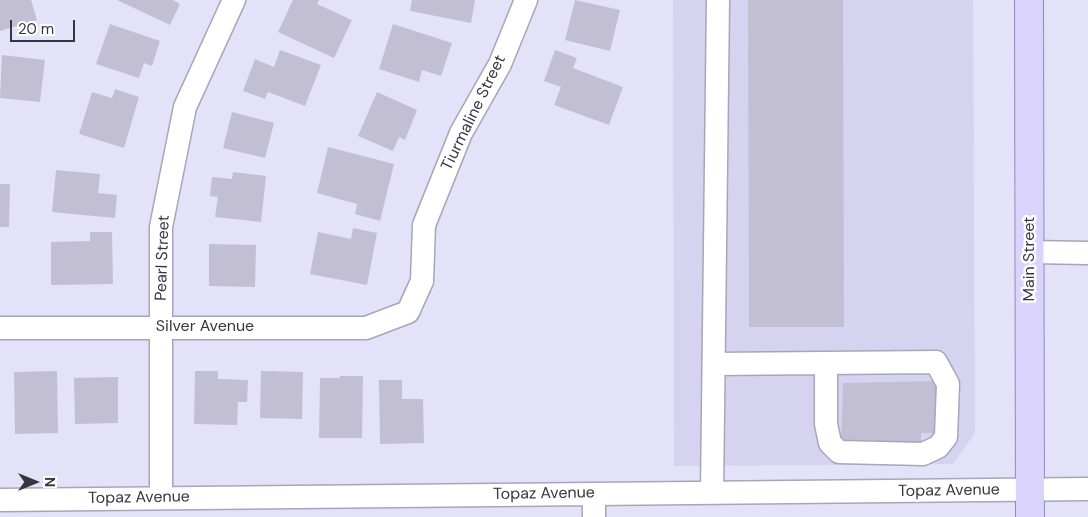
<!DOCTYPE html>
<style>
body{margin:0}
#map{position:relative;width:1088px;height:517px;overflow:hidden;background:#e4e2f8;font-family:"DM Sans",sans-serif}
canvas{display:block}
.north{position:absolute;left:10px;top:457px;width:50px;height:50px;-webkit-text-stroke:4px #fff;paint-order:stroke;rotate:90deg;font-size:14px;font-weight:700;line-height:20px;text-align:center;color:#37363f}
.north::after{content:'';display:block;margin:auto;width:18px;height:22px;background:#37363f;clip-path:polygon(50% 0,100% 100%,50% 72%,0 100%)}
.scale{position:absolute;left:10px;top:20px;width:65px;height:22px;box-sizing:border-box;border:2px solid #37363f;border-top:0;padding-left:6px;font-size:15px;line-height:18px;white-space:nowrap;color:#37363f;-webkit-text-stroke:4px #fff;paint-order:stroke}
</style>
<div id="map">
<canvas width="1088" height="517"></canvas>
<div class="north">N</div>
<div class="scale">20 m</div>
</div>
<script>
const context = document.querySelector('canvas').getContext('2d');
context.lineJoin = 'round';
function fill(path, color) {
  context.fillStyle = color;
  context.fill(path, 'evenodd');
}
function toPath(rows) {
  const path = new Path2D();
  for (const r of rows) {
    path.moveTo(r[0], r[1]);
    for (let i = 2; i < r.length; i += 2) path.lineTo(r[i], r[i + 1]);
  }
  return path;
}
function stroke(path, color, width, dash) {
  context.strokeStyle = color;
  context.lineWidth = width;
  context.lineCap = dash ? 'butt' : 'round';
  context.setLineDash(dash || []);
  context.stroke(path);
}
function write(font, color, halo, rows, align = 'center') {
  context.font = font + ' "DM Sans",sans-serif';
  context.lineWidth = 5;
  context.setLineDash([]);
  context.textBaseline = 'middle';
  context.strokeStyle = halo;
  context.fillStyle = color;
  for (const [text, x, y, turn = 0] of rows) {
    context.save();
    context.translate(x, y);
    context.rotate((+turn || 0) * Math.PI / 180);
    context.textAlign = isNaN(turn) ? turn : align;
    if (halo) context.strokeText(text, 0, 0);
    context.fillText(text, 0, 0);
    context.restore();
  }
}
fill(toPath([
 [673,0,973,0,975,433,953,464,674,466]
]), '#d6d3f0');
fill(toPath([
 [0,0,31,0,37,20,0,31],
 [117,0,173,0,180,4,170,25],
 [293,0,319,0,317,4,352,20,334,58,278,32],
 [412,0,475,0,471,23,410,11],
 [575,0,620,10,610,51,565,40],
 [748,0,843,0,844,327,749,327],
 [110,24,160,41,152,66,144,63,139,78,96,64],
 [393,24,452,43,441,76,422,70,419,82,379,69],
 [280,50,321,65,305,106,268,92,265,99,243,91,255,59,274,67],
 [555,50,577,58,573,68,623,87,609,125,554,105,561,87,544,81],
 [2,55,45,60,40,102,0,98],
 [115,89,139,97,124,148,79,134,92,92,112,98],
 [377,92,417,110,405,140,399,137,393,151,358,136],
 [232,112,274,123,265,158,223,148],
 [328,147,394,164,380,221,355,214,357,204,317,193],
 [56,170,100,174,98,193,117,195,115,218,52,212],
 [233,172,266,176,261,222,215,217,218,197,210,196,212,177,232,179],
 [0,184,10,184,9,227,0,227],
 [353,228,377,233,367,285,310,274,318,232,351,239],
 [90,232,112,232,113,284,51,285,51,242,90,241],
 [209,244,256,245,255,287,209,286],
 [57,371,58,433,15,434,14,372],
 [195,371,218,371,218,379,248,380,247,402,238,402,237,425,194,424],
 [261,371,303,372,302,419,260,418],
 [340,376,363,376,362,438,319,438,320,378,340,378],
 [118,377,118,423,75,424,74,378],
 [379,380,402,380,402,399,423,399,424,443,380,444],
 [939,381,939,433,921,433,921,444,841,446,843,383]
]), '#c2bfd5');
const minor = toPath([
 [1030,252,1088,253],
 [0,328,366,328,408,312,422,281,424,225,461,133,500,64,526,0],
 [714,364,936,362,948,384,946,437,938,447,923,454,839,452,830,443,826,424,826,364],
 [712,493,718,0],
 [161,498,161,227,185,107,234,0],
 [0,500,1088,489],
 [594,517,594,494]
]);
const major = toPath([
 [1029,0,1030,517]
]);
stroke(minor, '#a8a5ba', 25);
stroke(major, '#918ab9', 30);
stroke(minor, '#fff', 22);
stroke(major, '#dad4fc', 28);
write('16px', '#37363f', '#fff', [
 ["Tiurmaline Street",474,113,-64],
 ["Pearl Street",163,258,-88],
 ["Main Street",1030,259,-90],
 ["Silver Avenue",205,327],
 ["Topaz Avenue",949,491,-1],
 ["Topaz Avenue",544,494,-1],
 ["Topaz Avenue",139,498,-1]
]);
</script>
